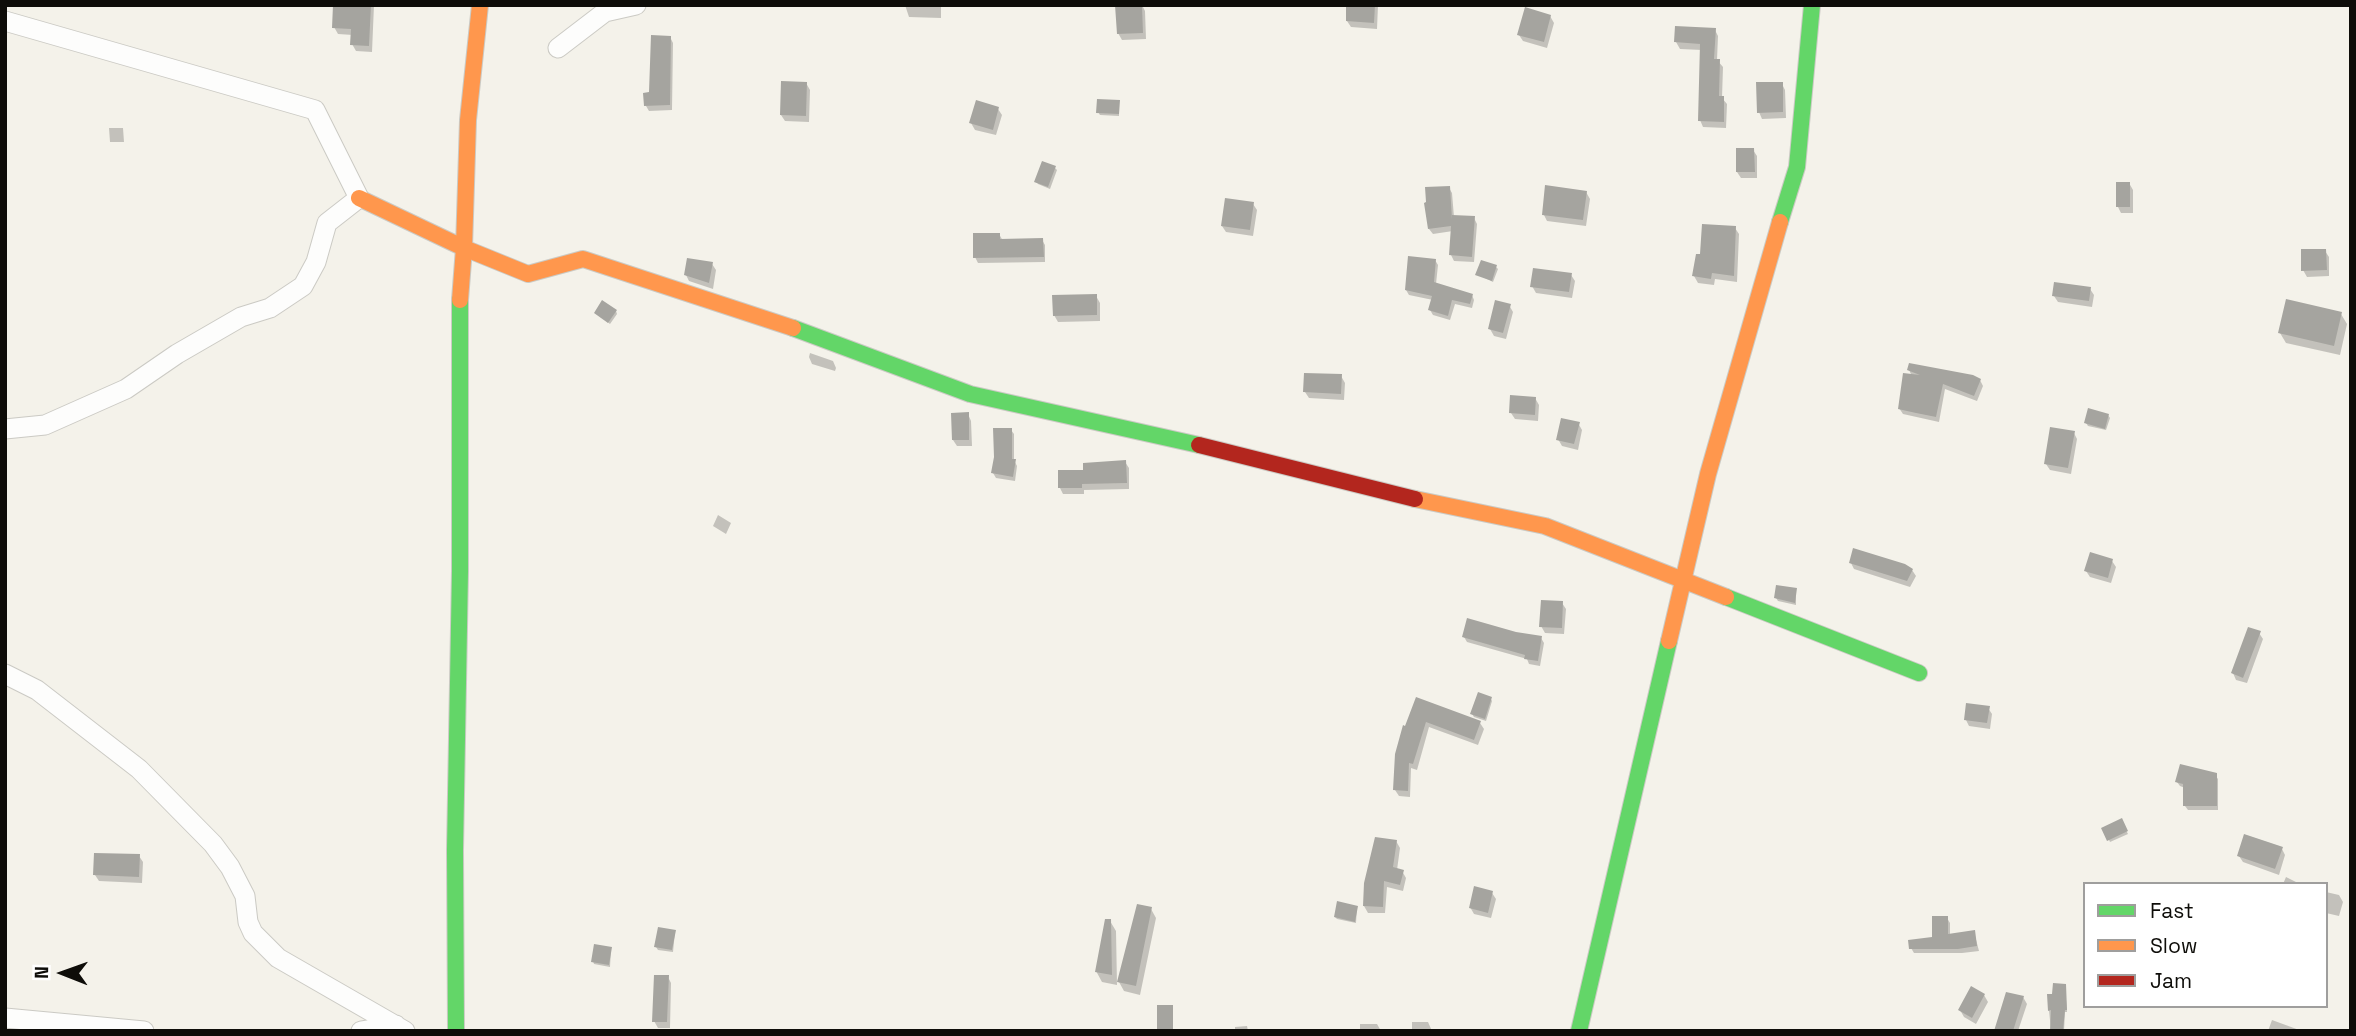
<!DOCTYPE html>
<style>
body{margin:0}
#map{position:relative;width:2356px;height:1036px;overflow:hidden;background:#f4f2ea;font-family:"Space Grotesk",sans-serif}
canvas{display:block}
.frame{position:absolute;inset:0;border:7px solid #0e0d09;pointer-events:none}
.legend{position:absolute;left:2083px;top:882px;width:245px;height:126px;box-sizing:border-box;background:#fff;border:2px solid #9f9e9d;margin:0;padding:9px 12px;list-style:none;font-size:21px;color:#0e0d09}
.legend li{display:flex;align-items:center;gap:14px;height:35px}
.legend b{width:35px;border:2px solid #9f9e9d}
.north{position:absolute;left:28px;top:938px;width:70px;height:70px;-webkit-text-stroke:5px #fff;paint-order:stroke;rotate:271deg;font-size:19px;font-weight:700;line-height:28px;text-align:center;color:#0e0d09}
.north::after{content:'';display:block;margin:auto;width:24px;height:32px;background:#0e0d09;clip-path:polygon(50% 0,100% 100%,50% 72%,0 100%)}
</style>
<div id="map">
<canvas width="2356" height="1036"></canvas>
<div class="frame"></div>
<ul class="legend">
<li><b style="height:9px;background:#63d668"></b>Fast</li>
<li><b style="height:9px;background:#ff974d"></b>Slow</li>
<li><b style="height:9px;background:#b3261e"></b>Jam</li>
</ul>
<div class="north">N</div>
</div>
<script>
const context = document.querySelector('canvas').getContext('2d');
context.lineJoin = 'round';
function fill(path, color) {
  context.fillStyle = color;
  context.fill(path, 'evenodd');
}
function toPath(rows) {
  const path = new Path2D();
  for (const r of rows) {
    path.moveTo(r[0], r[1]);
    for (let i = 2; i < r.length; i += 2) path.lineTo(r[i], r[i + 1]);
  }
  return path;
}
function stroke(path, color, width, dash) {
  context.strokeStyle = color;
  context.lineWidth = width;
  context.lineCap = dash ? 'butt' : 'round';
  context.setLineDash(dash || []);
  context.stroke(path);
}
fill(toPath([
 [335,5,374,5,372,52,356,51,352,44,353,35,338,34,334,27],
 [905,5,941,5,941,18,909,17],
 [1142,5,1145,11,1146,39,1122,40,1118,33],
 [1348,5,1378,5,1377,29,1351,27,1347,21],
 [1550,16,1554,23,1547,48,1523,41,1519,35],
 [1715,30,1718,36,1717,60,1723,67,1722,98,1727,104,1726,128,1703,127,1700,120,1702,50,1680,49,1676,42],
 [670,37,673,43,672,110,649,111,646,106],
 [806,83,810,90,809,122,785,121,781,115],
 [1782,84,1785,90,1786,118,1762,119,1759,112],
 [1119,102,1119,116,1100,115,1098,112],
 [998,109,1002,115,996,135,975,130,971,123],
 [109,128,123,128,124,142,110,142],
 [1753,150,1757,156,1757,178,1741,178,1737,172],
 [1055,168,1057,170,1050,189,1038,184,1036,181],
 [2129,183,2133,190,2133,213,2121,213,2118,207],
 [1449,188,1452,193,1454,217,1474,218,1477,224,1474,262,1454,261,1451,255,1453,231,1433,234,1429,229],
 [1586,192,1590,199,1586,226,1547,221,1544,215],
 [1253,204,1257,210,1253,236,1226,232,1222,226],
 [1735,228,1739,234,1737,282,1715,279,1714,285,1698,283,1694,276,1702,256],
 [999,234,1003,241,1042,240,1045,245,1045,262,978,263,975,257],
 [2325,251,2329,257,2329,276,2307,277,2303,270],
 [1435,260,1438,265,1436,284,1472,295,1474,300,1472,308,1455,304,1450,320,1433,315,1430,310,1433,300,1409,295,1406,290],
 [712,264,716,270,713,289,689,281,686,275],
 [1496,267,1498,269,1493,282,1477,274],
 [1571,275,1575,281,1572,298,1536,293,1532,286],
 [2090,289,2094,295,2092,307,2058,302,2054,296],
 [1096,296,1100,303,1100,321,1058,322,1054,315],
 [1509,305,1513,312,1506,339,1494,336,1490,329],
 [616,311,617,314,610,324,596,313],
 [2341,314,2347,324,2340,355,2286,343,2280,333],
 [810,353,833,361,836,368,835,371,812,364,809,357],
 [1909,370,1980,380,1983,386,1977,401,1945,389,1939,422,1903,414,1899,408,1912,376],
 [1341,376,1345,383,1344,400,1309,398,1305,392],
 [1535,398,1539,405,1538,421,1515,419,1511,413],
 [968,414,971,421,972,446,957,446,953,440],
 [2108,415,2110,418,2106,430,2088,426,2086,423],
 [1578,423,1582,430,1578,450,1562,446,1558,439],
 [1011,430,1014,434,1014,460,1017,466,1015,481,996,478,993,473],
 [2074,433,2077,439,2071,474,2050,470,2046,464],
 [1125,462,1129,468,1129,489,1084,490,1084,494,1063,494,1060,488,1085,471],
 [718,515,731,523,726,534,713,526],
 [2112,561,2116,567,2111,583,2090,577,2086,571],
 [1851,563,1912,570,1916,576,1910,587,1854,569],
 [1796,590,1796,605,1778,601,1776,598],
 [1562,603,1566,609,1564,634,1545,633,1541,626],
 [2259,633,2263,639,2247,683,2236,680,2233,673],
 [1464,637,1541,638,1544,643,1540,666,1529,664,1527,659,1467,642],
 [1417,699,1480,723,1484,729,1478,745,1429,727,1417,770,1411,768,1410,797,1399,796,1395,790,1406,728],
 [1491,699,1492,701,1486,721,1474,717,1472,714],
 [1988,708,1992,714,1990,729,1969,726,1966,720],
 [2215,775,2218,779,2218,810,2188,810,2185,806,2185,788,2180,786,2177,782],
 [2121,821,2128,834,2110,842,2104,829],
 [1396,841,1400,848,1397,870,1402,871,1406,878,1403,891,1387,887,1385,913,1368,913,1364,906],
 [2282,849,2285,855,2279,875,2243,862,2239,856],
 [139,856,143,862,142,883,99,881,95,875],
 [2286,877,2300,884,2283,884],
 [2326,892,2339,895,2343,902,2339,916,2326,913],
 [1492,893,1496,899,1491,918,1474,914,1470,907],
 [1357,907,1356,923,1337,919,1335,917],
 [1151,909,1156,918,1140,995,1124,991,1119,982],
 [1947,918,1950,923,1950,936,1974,932,1979,951,1962,953,1914,953,1911,948,1934,938],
 [1110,921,1116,931,1117,985,1102,982,1096,971],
 [675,932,673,952,658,950,656,947],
 [611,949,610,967,594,964,593,961],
 [668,977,671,983,670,1028,658,1028,654,1021],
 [2065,986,2067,1012,2065,1012,2064,1031,2051,1031,2049,1010],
 [1984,995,1988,1002,1976,1024,1964,1017,1960,1010],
 [2023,997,2027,1004,2018,1031,1996,1031],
 [2272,1020,2302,1031,2268,1031],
 [1412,1022,1428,1022,1432,1031,1412,1031],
 [1360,1024,1377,1024,1381,1031,1360,1031],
 [1247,1026,1248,1031,1235,1031,1235,1027]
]), '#0003');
fill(toPath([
 [333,5,371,5,369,46,350,45,351,29,332,28],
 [1115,5,1142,5,1143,33,1117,34],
 [1346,5,1375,5,1374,23,1346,21],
 [1525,7,1551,15,1544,42,1517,35],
 [1675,26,1716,28,1714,59,1720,59,1719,96,1724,96,1724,122,1698,121,1700,44,1674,42],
 [651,35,671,36,670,105,644,106,643,93,649,92],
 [781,81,807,82,806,116,780,115],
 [1756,82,1783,82,1783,112,1757,113],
 [1097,99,1120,100,1119,114,1096,113],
 [976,100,999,107,993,130,969,123],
 [1736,148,1754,148,1755,172,1736,172],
 [1042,161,1056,166,1048,187,1034,182],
 [2116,182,2130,182,2130,207,2116,207],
 [1545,185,1587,191,1583,220,1542,215],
 [1450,186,1452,219,1452,215,1475,216,1472,257,1449,255,1451,226,1428,229,1424,203,1426,202,1425,187],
 [1225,198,1254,202,1250,230,1221,226],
 [1702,224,1736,226,1734,276,1712,273,1711,279,1692,276,1696,254,1700,254],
 [973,233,1000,233,1000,239,1043,238,1044,257,973,258],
 [2301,249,2326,249,2327,270,2301,271],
 [1408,256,1436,259,1434,282,1473,294,1470,304,1452,300,1448,316,1428,310,1432,296,1405,290],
 [687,258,713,262,709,283,684,275],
 [1481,260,1497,265,1492,281,1475,275],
 [1533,268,1572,273,1569,292,1530,287],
 [2054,282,2091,287,2089,301,2052,296],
 [1097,294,1097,315,1053,316,1052,295],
 [2286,299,2342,312,2334,346,2278,333],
 [602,300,617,310,608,323,594,313],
 [1495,300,1511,304,1503,333,1488,329],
 [1909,363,1973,375,1981,379,1974,396,1943,384,1936,417,1916,413,1898,409,1903,373,1920,375,1907,370],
 [1304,373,1342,374,1341,394,1303,392],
 [1510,395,1536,397,1535,415,1509,413],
 [2088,408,2109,414,2105,429,2084,423],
 [969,412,969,440,952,440,951,413],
 [1561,418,1580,422,1574,444,1556,440],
 [2050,427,2075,431,2068,468,2044,464],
 [993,428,1012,428,1012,459,1016,459,1013,477,991,473,994,457],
 [1126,460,1127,483,1082,484,1082,488,1058,488,1058,470,1083,470,1083,463],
 [1853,548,1905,564,1913,569,1907,581,1849,563],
 [2090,552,2113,559,2108,578,2084,571],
 [1776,585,1797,588,1795,603,1774,598],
 [1541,600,1563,601,1562,628,1539,627],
 [1467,618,1516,632,1542,636,1538,661,1524,659,1525,655,1462,637],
 [2248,627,2261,631,2243,678,2231,673],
 [1478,692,1492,697,1485,719,1470,714],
 [1416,697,1481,721,1474,740,1426,722,1413,764,1409,763,1408,791,1393,790,1395,754,1403,725,1405,726],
 [1966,703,1990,706,1987,723,1964,720],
 [2180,764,2217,773,2217,806,2183,806,2183,784,2175,782],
 [2122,818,2128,831,2107,841,2101,828],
 [2244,834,2283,847,2275,869,2237,856],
 [1375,837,1397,840,1393,867,1404,870,1400,885,1384,881,1383,907,1363,906,1364,883],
 [94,853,140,854,139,877,93,875],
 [1474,886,1493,891,1488,913,1469,908],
 [1337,901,1358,906,1355,922,1334,917],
 [1137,904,1152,907,1136,986,1117,982],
 [1932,916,1948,916,1948,934,1975,930,1977,946,1958,949,1909,949,1908,940,1932,937],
 [1105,919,1111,919,1112,975,1095,972],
 [658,927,676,930,672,950,654,947],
 [594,944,612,947,609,965,591,962],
 [654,975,669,975,667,1022,652,1022],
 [2053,983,2066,984,2067,1010,2065,1010,2063,1031,2050,1031,2051,1010,2048,1011,2047,994,2052,994],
 [1971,986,1985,994,1972,1018,1958,1010],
 [2006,992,2024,996,2013,1031,1994,1031],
 [1157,1005,1173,1005,1173,1031,1157,1031]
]), '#a5a49f');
const street = toPath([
 [5,21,315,110,359,198,327,223,316,262,303,286,270,308,241,317,177,354,126,389,45,425,5,429],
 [558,48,605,12,636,5],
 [5,674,37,690,139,769,213,844,230,867,245,896,248,922,253,933,278,958,405,1031],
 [5,1018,144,1031],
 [361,1031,396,1025]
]);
const fast = toPath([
 [1780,222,1797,167,1812,5],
 [793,328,970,394,1199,445],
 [1726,597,1919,673],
 [456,1031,455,850,460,571,460,300],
 [1579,1031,1669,641]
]);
const slow = toPath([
 [359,198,464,248,528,274,583,259,793,328],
 [460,300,464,248,468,120,480,5],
 [1415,499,1545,526,1726,597],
 [1669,641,1708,474,1780,222]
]);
const jam = toPath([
 [1199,445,1415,499]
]);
stroke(street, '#cbcac4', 21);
stroke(fast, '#cbcac4', 18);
stroke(slow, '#cbcac4', 18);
stroke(jam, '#cbcac4', 18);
stroke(street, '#fdfdfc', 19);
stroke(fast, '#63d668', 16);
stroke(slow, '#ff974d', 16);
stroke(jam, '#b3261e', 16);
</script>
